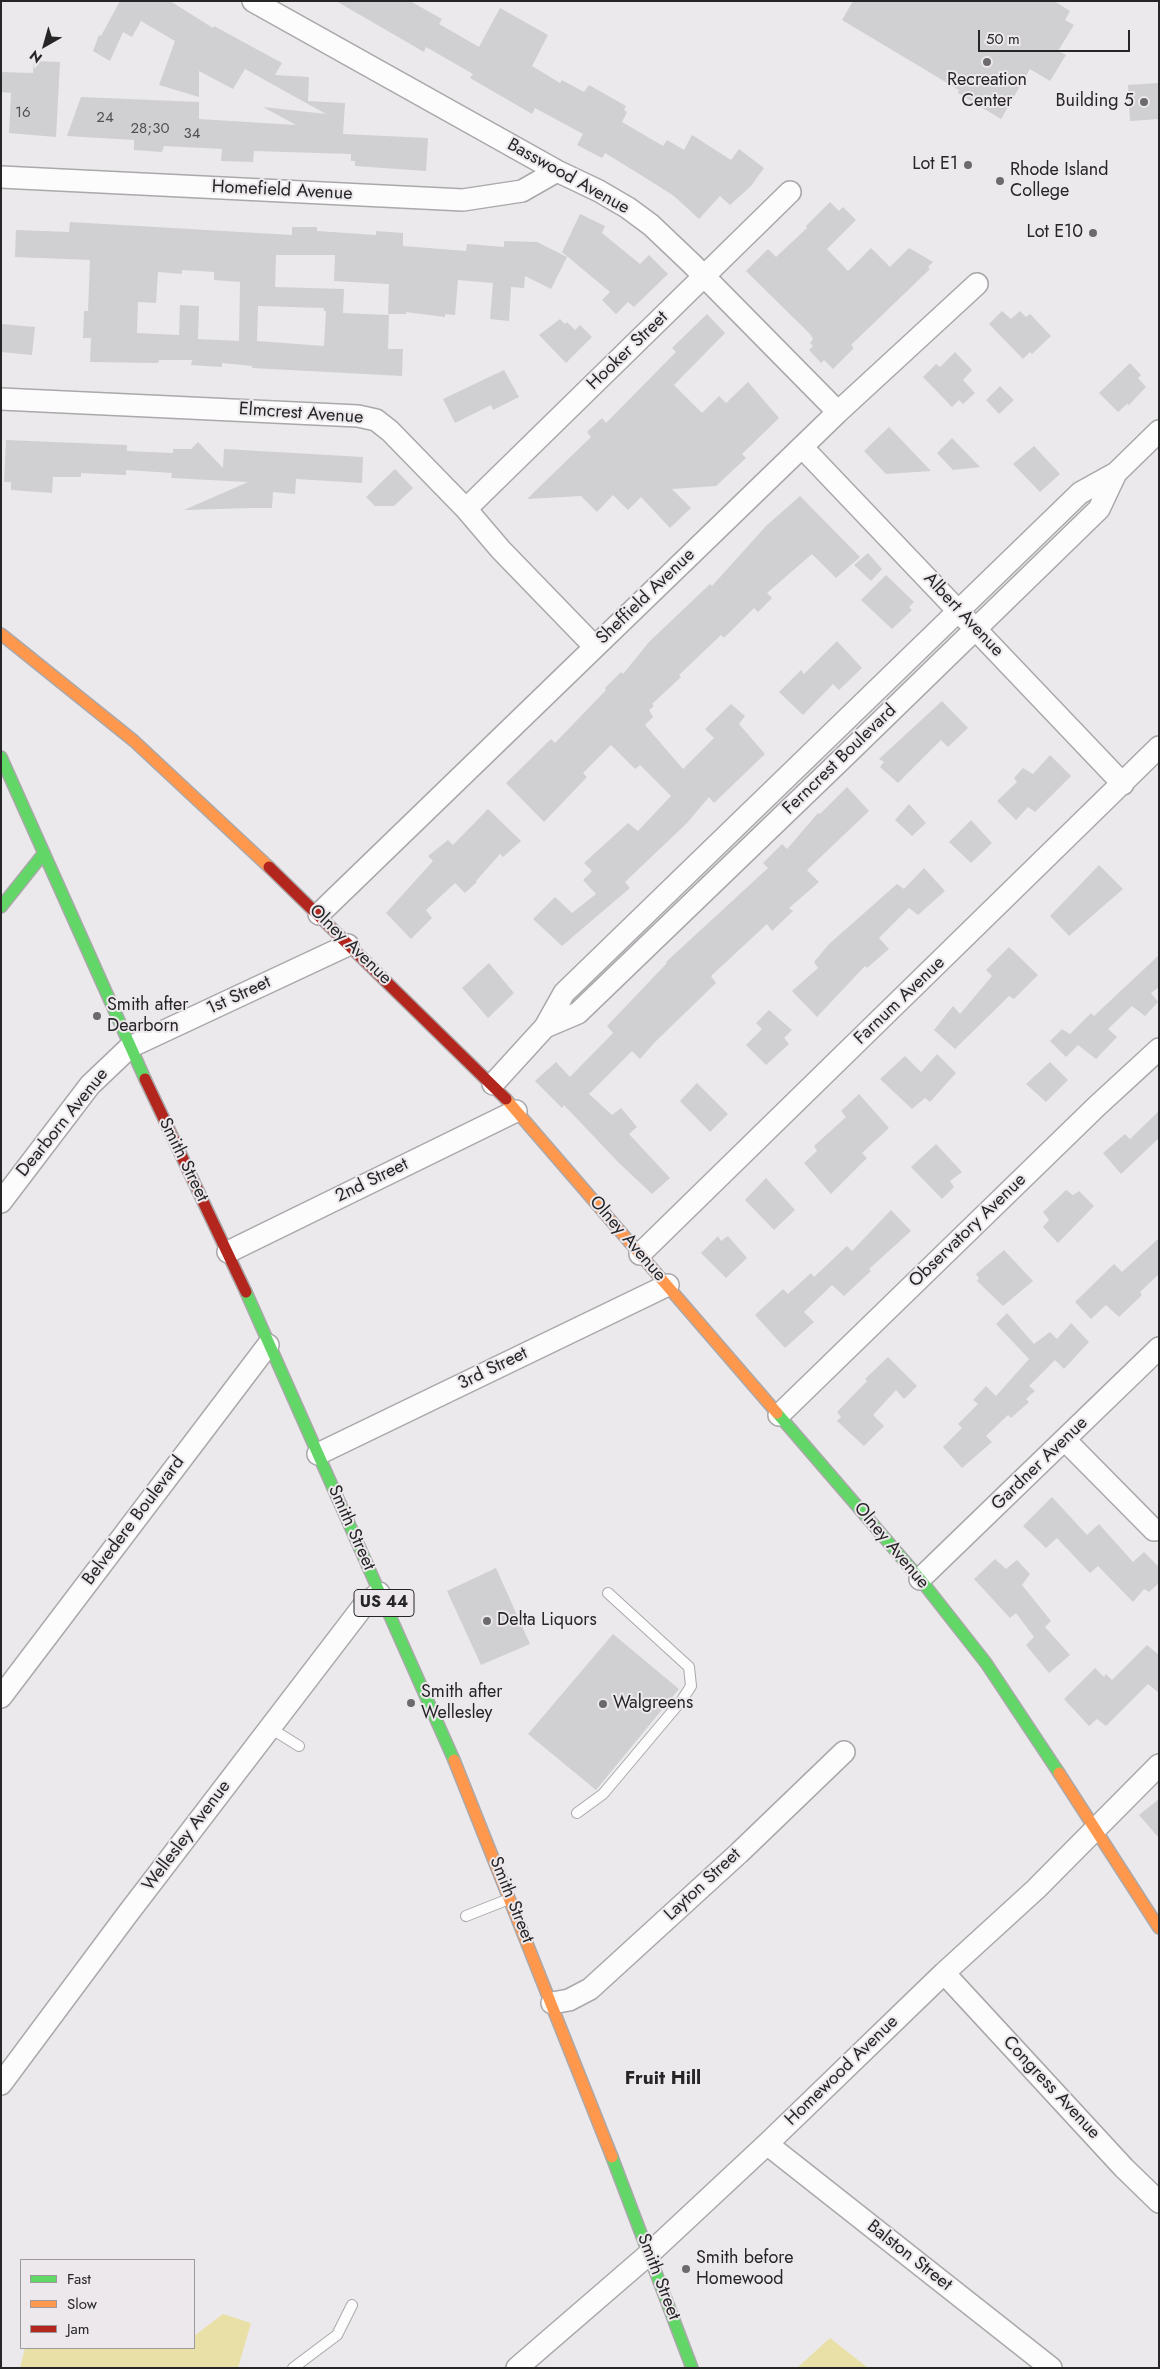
<!DOCTYPE html>
<style>
body{margin:0}
#map{position:relative;width:1160px;height:2369px;overflow:hidden;background:#ebe9eb;font-family:Jost,sans-serif}
canvas{display:block}
.frame{position:absolute;inset:0;border:2px solid #272627;pointer-events:none}
.legend{position:absolute;left:20px;top:2259px;width:175px;height:90px;box-sizing:border-box;background:#ece8ec;border:1px solid #9d9a9d;margin:0;padding:6px 9px;list-style:none;font-size:15px;color:#272627}
.legend li{display:flex;align-items:center;gap:10px;height:25px}
.legend b{width:25px;border:1px solid #9d9a9d}
.north{position:absolute;left:20px;top:20px;width:50px;height:50px;-webkit-text-stroke:4px #ece8ec;paint-order:stroke;rotate:218deg;font-size:14px;font-weight:700;line-height:20px;text-align:center;color:#272627}
.north::after{content:'';display:block;margin:auto;width:18px;height:22px;background:#272627;clip-path:polygon(50% 0,100% 100%,50% 72%,0 100%)}
.scale{position:absolute;left:978px;top:30px;width:152px;height:22px;box-sizing:border-box;border:2px solid #272627;border-top:0;padding-left:6px;font-size:15px;line-height:18px;white-space:nowrap;color:#272627;-webkit-text-stroke:4px #ece8ec;paint-order:stroke}
</style>
<div id="map">
<canvas width="1160" height="2369"></canvas>
<div class="frame"></div>
<ul class="legend">
<li><b style="height:6px;background:#63d668"></b>Fast</li>
<li><b style="height:6px;background:#ff974d"></b>Slow</li>
<li><b style="height:6px;background:#b3261e"></b>Jam</li>
</ul>
<div class="north">N</div>
<div class="scale">50 m</div>
</div>
<script>
const context = document.querySelector('canvas').getContext('2d');
context.lineJoin = 'round';
function fill(path, color) {
  context.fillStyle = color;
  context.fill(path, 'evenodd');
}
function toPath(rows) {
  const path = new Path2D();
  for (const r of rows) {
    path.moveTo(r[0], r[1]);
    for (let i = 2; i < r.length; i += 2) path.lineTo(r[i], r[i + 1]);
  }
  return path;
}
function stroke(path, color, width, dash) {
  context.strokeStyle = color;
  context.lineWidth = width;
  context.lineCap = dash ? 'butt' : 'round';
  context.setLineDash(dash || []);
  context.stroke(path);
}
function write(font, color, halo, rows, align = 'center') {
  context.font = font + ' Jost,sans-serif';
  context.lineWidth = 4;
  context.setLineDash([]);
  context.textBaseline = 'middle';
  context.strokeStyle = halo;
  context.fillStyle = color;
  for (const [text, x, y, turn = 0] of rows) {
    context.save();
    context.translate(x, y);
    context.rotate((+turn || 0) * Math.PI / 180);
    context.textAlign = isNaN(turn) ? turn : align;
    if (halo) context.strokeText(text, 0, 0);
    context.fillText(text, 0, 0);
    context.restore();
  }
}
fill(toPath([
 [223,2314,251,2323,238,2368,20,2368,25,2348,194,2348,194,2336],
 [830,2338,868,2368,797,2368]
]), '#e9e0a8');
fill(toPath([
 [120,1,170,1,213,28,214,26,282,63,275,75,309,77,308,101,345,103,343,134,428,138,426,171,355,166,355,161,351,161,351,154,254,151,253,162,221,161,222,149,164,146,162,152,134,150,134,140,67,136,81,97,199,102,199,119,296,125,263,107,326,114,245,69,233,89,199,71,199,97,159,85,175,41,141,21,132,37,123,32,110,61,93,51,99,35,101,36],
 [336,1,410,1,442,19,439,24,479,47,500,8,548,35,532,66,560,83,562,80,584,92,589,85,626,106,624,110,627,112,622,122,663,146,667,140,684,150,692,135,731,160,739,149,764,168,751,186,730,205,720,196,699,219,674,196,644,177,605,153,602,158,577,145,583,134,535,108,532,114,470,78,473,74,426,47,424,52],
 [853,1,1054,1,1070,11,1065,20,1074,25,1058,51,1066,55,1050,81,1030,69,1001,119,958,93,959,90,842,20],
 [34,61,60,62,56,137,9,133,11,93,1,92,1,72,33,73],
 [1159,83,1159,119,1130,121,1128,85],
 [830,202,839,211,843,207,856,220,827,249,848,271,871,248,890,267,909,248,933,262,928,267,930,269,851,345,854,348,833,369,824,360,821,363,809,350,813,346,810,343,813,339,810,334,746,271,768,249,776,257,807,228,806,226],
 [580,214,605,226,602,233,640,264,649,255,668,274,634,307,628,302,616,314,602,300,610,292,562,252],
 [70,222,292,235,292,227,317,227,317,231,376,235,376,231,403,233,403,246,466,251,467,244,504,247,504,241,537,242,567,257,551,289,525,276,524,288,511,287,509,321,490,319,493,283,458,280,455,315,445,314,445,317,406,312,406,314,388,314,389,284,334,281,335,255,276,255,275,287,344,289,343,313,389,315,388,349,403,349,402,376,252,368,252,366,222,363,222,367,191,365,192,360,159,360,158,363,90,362,91,338,83,338,84,311,88,311,90,260,15,257,16,230,69,232],
 [182,270,214,272,214,280,240,282,239,341,198,339,199,306,180,305,179,335,137,333,138,302,156,303,158,272,182,274],
 [258,306,324,308,324,311,326,311,324,346,257,341],
 [1002,311,1011,319,1020,311,1026,317,1030,314,1051,336,1032,354,1030,352,1023,359,989,324],
 [707,314,725,333,674,385,702,413,719,396,726,403,748,382,779,418,742,454,746,458,716,486,672,489,691,508,670,528,641,497,628,510,613,495,597,512,581,496,527,499,591,437,587,432,602,418,606,423,676,352,672,348],
 [560,319,565,324,567,322,575,330,580,325,592,337,566,363,539,335],
 [1,324,35,327,32,355,1,352],
 [955,352,972,370,963,380,975,393,963,404,959,400,952,407,923,377,936,364,940,367],
 [1130,363,1141,375,1138,378,1146,387,1129,405,1127,404,1118,412,1099,393],
 [504,370,519,397,493,410,491,405,455,423,443,399],
 [1000,386,1014,400,999,414,986,400],
 [889,427,931,471,886,474,864,451],
 [952,438,980,467,953,470,937,453],
 [6,440,127,445,127,451,173,453,173,449,191,449,198,442,223,468,224,449,363,457,362,483,296,479,295,494,273,492,272,508,252,508,184,510,248,482,171,478,172,473,126,470,126,475,81,473,81,477,53,477,52,493,11,490,11,482,4,482],
 [1034,446,1060,474,1040,492,1013,464],
 [395,469,413,488,394,506,375,506,366,497],
 [800,496,860,557,836,578,812,554,767,593,772,598,758,612,754,608,724,638,721,635,679,675,681,677,652,704,654,706,649,710,653,717,645,725,683,769,714,738,705,729,731,704,745,716,739,724,765,754,714,803,709,797,687,823,625,882,630,888,562,946,533,919,555,897,572,913,596,894,583,880,592,871,584,863,628,823,638,831,671,796,640,765,635,769,611,745,583,773,587,777,544,822,506,783,551,739,555,743,606,690,605,688,621,672,623,674,649,642,710,584,712,586,766,526],
 [868,553,882,569,871,581,854,565],
 [886,575,914,602,909,607,912,610,892,629,861,600],
 [837,641,862,668,839,690,833,684,803,715,779,692,801,670,804,674],
 [942,701,968,728,948,747,941,740,898,783,880,767,884,762,879,759],
 [1050,755,1071,776,1035,812,1028,807,1016,820,997,801,1017,782,1014,778,1023,768,1033,774],
 [847,787,869,811,807,870,819,882,789,908,793,911,772,931,767,924,711,976,716,983,655,1042,640,1059,632,1051,589,1094,612,1115,621,1108,637,1127,629,1134,670,1178,652,1194,618,1162,564,1105,562,1108,535,1081,556,1062,570,1077,613,1033,607,1026,667,963,666,962,768,868,763,863,782,844,787,849,818,813,820,814],
 [909,804,926,823,912,836,895,820],
 [488,809,521,841,503,857,500,854,476,881,477,882,465,893,455,883,426,910,432,918,411,939,386,913,433,861,428,856,448,840,453,845],
 [971,820,992,843,971,863,949,842],
 [1099,865,1123,889,1069,936,1050,916],
 [924,868,945,891,918,915,909,908,879,938,889,949,867,968,865,966,817,1017,792,991,818,968,814,962,829,944,897,884,904,889],
 [1009,947,1038,975,1014,999,1009,996,955,1049,934,1030,953,1006,960,1014,992,976,986,970],
 [1159,955,1159,987,1151,993,1158,1002,1145,1016,1132,1006,1108,1029,1117,1037,1096,1059,1078,1045,1066,1057,1050,1041,1062,1029,1070,1034,1091,1013,1094,1016],
 [489,963,514,993,488,1018,462,988],
 [769,1010,792,1030,784,1038,789,1044,766,1065,746,1045,762,1029,756,1023],
 [937,1054,956,1073,930,1102,925,1098,912,1109,880,1079,905,1056,921,1072],
 [1050,1062,1068,1080,1046,1102,1026,1084],
 [697,1083,728,1114,710,1132,680,1101],
 [859,1094,889,1128,862,1153,867,1158,831,1194,804,1163,817,1151,814,1146,846,1117,841,1111],
 [1159,1111,1159,1138,1121,1174,1103,1153,1125,1134,1130,1139],
 [936,1144,962,1172,950,1181,954,1187,942,1199,911,1167],
 [766,1178,795,1210,774,1230,745,1200],
 [1066,1190,1073,1195,1079,1191,1094,1206,1058,1243,1043,1227,1049,1220,1043,1212],
 [891,1210,911,1231,869,1269,871,1271,844,1296,832,1285,804,1312,814,1322,785,1348,755,1315,783,1289,788,1294,811,1273,814,1277,847,1246,852,1251],
 [718,1236,721,1241,728,1236,747,1258,726,1278,701,1253],
 [1159,1238,1159,1274,1140,1292,1142,1295,1119,1317,1106,1305,1091,1319,1075,1302,1114,1264,1122,1272],
 [1004,1250,1033,1281,1003,1306,977,1281,979,1278,976,1274],
 [1007,1313,1034,1344,1050,1332,1057,1339,1071,1323,1089,1342,1064,1369,1055,1360,1029,1386,1035,1391,1026,1399,1029,1402,1011,1418,1008,1415,986,1436,992,1442,962,1468,943,1447,962,1428,958,1424,978,1404,973,1400,986,1386,996,1396,1029,1359,996,1324],
 [888,1357,917,1386,904,1399,896,1390,873,1415,884,1426,864,1446,837,1421,841,1417,837,1412,867,1381,865,1379],
 [1052,1497,1087,1535,1099,1524,1133,1562,1144,1552,1159,1567,1159,1583,1149,1592,1144,1589,1133,1602,1098,1566,1090,1573,1057,1538,1046,1548,1023,1526],
 [995,1559,1006,1569,1017,1560,1030,1574,1022,1585,1051,1621,1045,1627,1070,1655,1049,1673,1026,1645,1034,1637,1016,1613,1010,1618,974,1579],
 [496,1568,530,1644,481,1665,447,1591],
 [613,1634,679,1689,596,1790,528,1734],
 [1147,1645,1159,1655,1159,1693,1148,1684,1106,1726,1097,1719,1089,1726,1064,1699,1095,1668,1104,1677,1106,1674,1112,1680],
 [1159,1799,1159,1838,1139,1815]
]), '#d0cfd1');
const lane = toPath([
 [270,1728,299,1746],
 [577,1813,603,1794,682,1700,691,1686,689,1667,608,1593],
 [466,1916,509,1899],
 [293,2368,337,2335,352,2305]
]);
const street = toPath([
 [253,1,557,171,599,191,628,208,651,225,691,263,838,412],
 [1,177,463,200,522,191,557,171],
 [1,399,358,416,376,420,390,431,466,509,501,550,595,647],
 [802,447,1123,784],
 [466,509,790,192],
 [319,914,838,412,977,284],
 [545,1027,578,1013,846,755,1099,509,1116,473],
 [493,1084,545,1027,564,993,1080,493,1116,473,1159,431],
 [1,1202,90,1085,130,1047,348,945],
 [228,1252,516,1111],
 [640,1254,1159,747],
 [779,1415,1097,1106,1159,1049],
 [1065,1440,1154,1530],
 [318,1454,668,1285],
 [920,1579,1159,1348],
 [1,1697,268,1345],
 [944,1973,1124,2168,1159,2202],
 [552,2003,569,2000,590,1989,739,1853,844,1752],
 [1,2084,126,1916,364,1605,379,1593],
 [767,2144,1051,2368],
 [517,2368,649,2254,767,2144,944,1973,1036,1889,1159,1765]
]);
const fast = toPath([
 [1,757,145,1079],
 [1,907,44,853],
 [246,1292,454,1760],
 [777,1413,920,1579,986,1663,1059,1773],
 [612,2157,692,2368]
]);
const slow = toPath([
 [1,634,134,741,269,867],
 [506,1099,777,1413],
 [454,1760,612,2157],
 [1059,1773,1159,1928]
]);
const jam = toPath([
 [269,867,506,1099],
 [145,1079,246,1292]
]);
stroke(lane, '#aaa8aa', 12);
stroke(street, '#aaa8aa', 24);
stroke(fast, '#aaa8aa', 14);
stroke(slow, '#aaa8aa', 14);
stroke(jam, '#aaa8aa', 14);
stroke(lane, '#fcfcfc', 10);
stroke(street, '#fcfcfc', 21);
stroke(fast, '#63d668', 11);
stroke(slow, '#ff974d', 11);
stroke(jam, '#b3261e', 11);
for (const [x, y, r, color] of [
 [987,62,5,"#6c6a6c"],
 [1144,102,5,"#6c6a6c"],
 [968,165,5,"#6c6a6c"],
 [1000,181,5,"#6c6a6c"],
 [1093,233,5,"#6c6a6c"],
 [97,1016,5,"#6c6a6c"],
 [487,1621,5,"#6c6a6c"],
 [411,1703,5,"#6c6a6c"],
 [603,1704,5,"#6c6a6c"],
 [686,2269,5,"#6c6a6c"]
]) {
  const dot = new Path2D();
  dot.arc(x, y, r, 0, 2 * Math.PI);
  context.fillStyle = color;
  context.fill(dot);
  stroke(dot, '#ece8ec', 2);
}
write('15px', '#515052', null, [
 ["16",23,113],
 ["24",105,118],
 ["28;30",150,129],
 ["34",192,134]
]);
for (const [x, y, w] of [
 [384,1603,60]
]) {
  const box = new Path2D();
  box.roundRect(x - w / 2, y - 13.5, w, 27, 4);
  context.fillStyle = '#ece8ec';
  context.fill(box);
  stroke(box, '#272627', 1);
}
write('bold 16px', '#272627', null, [
 ["US 44",384,1603]
]);
write('18px', '#272627', '#ece8ec', [
 ["Recreation",987,81,"center"],
 ["Center",987,102,"center"],
 ["Building 5",1134,102,"right"],
 ["Lot E1",958,165,"right"],
 ["Rhode Island",1010,171],
 ["College",1010,192],
 ["Lot E10",1083,233,"right"],
 ["Smith after",107,1006],
 ["Dearborn",107,1027],
 ["Delta Liquors",497,1621],
 ["Smith after",421,1693],
 ["Wellesley",421,1714],
 ["Walgreens",613,1704],
 ["Smith before",696,2259],
 ["Homewood",696,2280]
], 'left');
write('18px', '#272627', '#ece8ec', [
 ["Basswood Avenue",568,177,29],
 ["Homefield Avenue",282,191,3],
 ["Hooker Street",628,351,-44],
 ["Elmcrest Avenue",301,414,4],
 ["Sheffield Avenue",646,597,-44],
 ["Albert Avenue",963,615,47],
 ["Ferncrest Boulevard",840,760,-44],
 ["Olney Avenue",350,945,44],
 ["1st Street",239,996,-25],
 ["Farnum Avenue",900,1001,-44],
 ["Dearborn Avenue",63,1123,-51],
 ["Smith Street",183,1160,64],
 ["2nd Street",372,1181,-26],
 ["Observatory Avenue",968,1231,-44],
 ["Olney Avenue",627,1239,49],
 ["3rd Street",493,1369,-26],
 ["Gardner Avenue",1040,1464,-44],
 ["Belvedere Boulevard",134,1521,-53],
 ["Smith Street",351,1528,66],
 ["Olney Avenue",891,1546,50],
 ["Wellesley Avenue",187,1836,-53],
 ["Layton Street",703,1885,-43],
 ["Smith Street",511,1900,68],
 ["Homewood Avenue",842,2071,-44],
 ["Congress Avenue",1051,2088,47],
 ["Balston Street",909,2256,38],
 ["Smith Street",658,2277,69]
]);
write('bold 19px', '#272627', '#ece8ec', [
 ["Fruit Hill",663,2079]
]);
</script>
